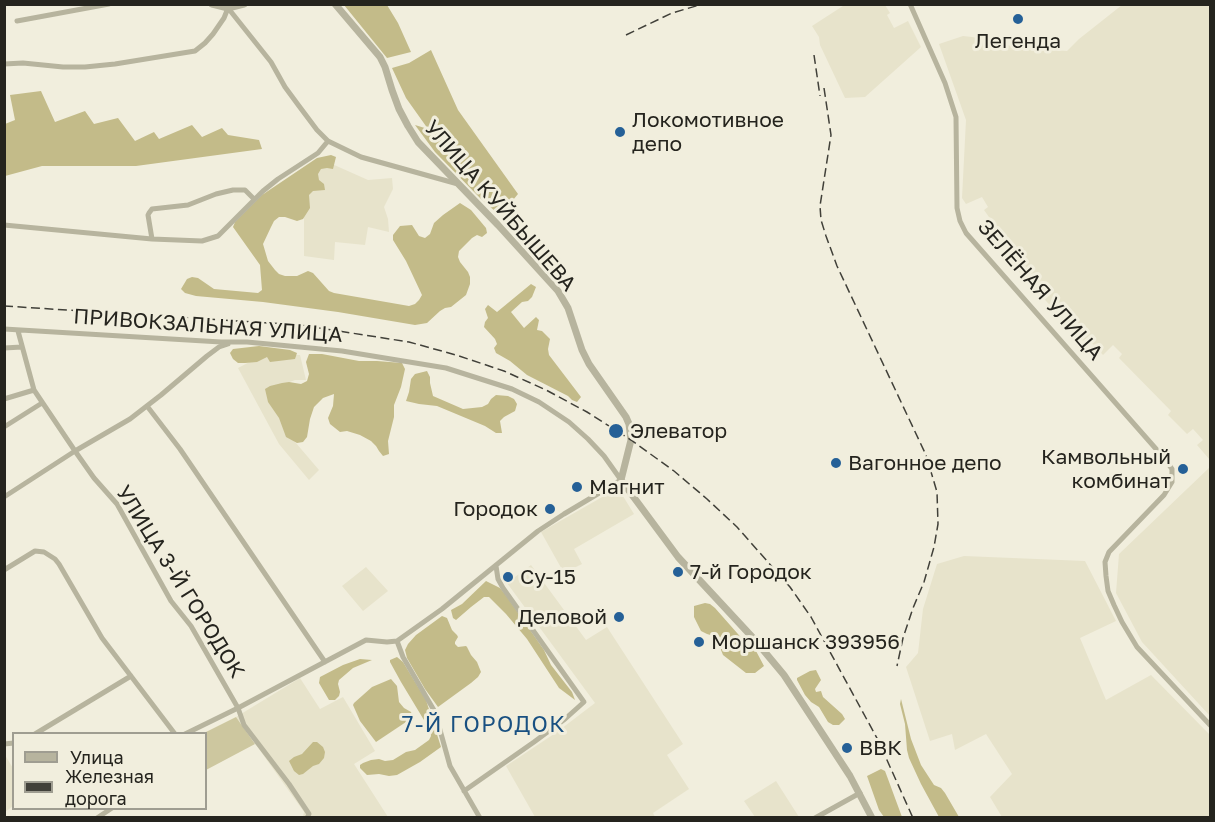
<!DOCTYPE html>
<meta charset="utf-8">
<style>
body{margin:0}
#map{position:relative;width:1215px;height:822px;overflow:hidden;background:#f1eedd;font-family:"Golos Text",sans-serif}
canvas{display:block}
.frame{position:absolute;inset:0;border:6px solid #25241e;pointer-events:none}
.legend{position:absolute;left:12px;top:732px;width:195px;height:78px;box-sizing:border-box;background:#f1eedd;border:2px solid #9f9d91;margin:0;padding:8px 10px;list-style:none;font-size:18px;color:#25241e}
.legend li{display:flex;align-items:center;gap:12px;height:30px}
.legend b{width:30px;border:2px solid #9f9d91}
</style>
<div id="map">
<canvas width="1215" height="822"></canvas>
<div class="frame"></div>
<ul class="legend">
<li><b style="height:8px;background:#b7b49e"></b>Улица</li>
<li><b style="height:8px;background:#414039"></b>Железная дорога</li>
</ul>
</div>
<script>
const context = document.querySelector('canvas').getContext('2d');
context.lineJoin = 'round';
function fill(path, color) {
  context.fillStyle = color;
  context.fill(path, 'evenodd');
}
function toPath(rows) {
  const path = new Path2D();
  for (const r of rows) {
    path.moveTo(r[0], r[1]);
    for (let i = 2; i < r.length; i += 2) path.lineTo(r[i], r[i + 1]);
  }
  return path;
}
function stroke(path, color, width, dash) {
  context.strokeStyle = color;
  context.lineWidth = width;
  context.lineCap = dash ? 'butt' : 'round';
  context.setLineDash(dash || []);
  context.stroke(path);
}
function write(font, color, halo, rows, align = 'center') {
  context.font = font + ' "Golos Text",sans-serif';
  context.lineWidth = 6;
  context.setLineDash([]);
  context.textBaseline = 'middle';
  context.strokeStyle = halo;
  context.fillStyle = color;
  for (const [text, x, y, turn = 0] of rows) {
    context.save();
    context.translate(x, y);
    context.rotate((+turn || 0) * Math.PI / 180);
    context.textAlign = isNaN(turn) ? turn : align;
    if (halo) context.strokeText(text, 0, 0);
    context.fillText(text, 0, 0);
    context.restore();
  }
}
fill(toPath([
 [846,4,885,5,890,13,887,15,894,28,908,21,921,47,865,97,845,98,820,45,819,37,812,26],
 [1122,5,1210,5,1210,460,1197,445,1203,440,1193,429,1187,434,1168,415,1171,411,1119,358,1122,354,1113,345,1103,355,1087,338,1083,341,1010,262,1015,257,996,237,1001,234,984,210,988,207,982,197,966,204,962,198,966,120,939,44,963,36,989,39,1014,47,1067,51,1079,39],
 [323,160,368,180,392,178,393,189,384,207,388,219,389,232,368,227,365,245,335,242,334,260,304,256,304,192],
 [263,355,300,355,306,380,295,380,268,390,290,436,319,470,309,480,279,444,238,368],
 [1210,467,1210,716,1142,642,1116,593,1119,554],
 [618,488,634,514,574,549,582,564,564,573,541,532],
 [964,556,1085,561,1116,621,1080,638,1106,700,1151,675,1210,735,1210,817,1002,817,990,797,1012,774,986,734,955,750,952,734,930,741,906,667,918,653,923,609,937,564],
 [531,565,586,640,607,627,683,744,667,755,689,789,653,813,655,817,535,817,506,766,557,732,595,703,507,583],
 [366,567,388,591,363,611,342,586],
 [300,678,320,709,343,697,375,751,354,764,388,817,303,817,304,812,236,717],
 [5,755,14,770,13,806,5,812],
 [776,781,799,817,755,817,744,801]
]), '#e7e3cb');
fill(toPath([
 [236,717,255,744,206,770,206,734,202,734]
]), '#cdc79f');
fill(toPath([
 [344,5,387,5,398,23,411,52,387,58],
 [431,50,458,110,518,194,513,200,496,212,480,198,435,152,415,125,428,129,406,98,392,68,409,63],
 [41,91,55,122,85,111,94,124,118,118,135,141,154,132,159,139,192,125,202,137,222,128,228,135,259,140,262,149,136,166,42,166,5,176,5,124,15,120,10,95],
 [331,155,336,157,333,169,327,168,321,169,318,174,319,180,324,184,325,190,313,191,309,195,310,208,303,219,297,221,285,217,279,217,274,221,271,227,263,244,268,261,275,270,279,274,285,276,297,276,308,271,313,273,329,291,334,293,409,306,415,304,419,300,422,295,406,261,393,240,393,235,400,226,412,225,419,236,425,238,430,234,434,223,443,215,460,203,471,210,486,228,487,233,482,237,477,235,472,238,459,251,458,257,460,262,468,272,470,277,470,284,466,295,451,307,445,308,440,311,427,323,415,325,338,312,263,302,196,296,185,293,181,289,187,279,192,277,198,278,214,289,258,293,262,290,260,265,233,227,235,222,262,195,317,158],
 [531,284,536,287,532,297,528,301,522,302,511,312,524,328,536,317,539,320,537,330,542,331,550,339,548,349,549,355,581,397,577,402,572,400,568,396,527,375,510,361,496,353,494,348,497,344,495,339,484,327,485,322,488,318,485,309,488,305,497,312],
 [259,346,290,350,297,353,295,359,270,362,267,357,257,362,245,363,238,363,233,359,230,353,233,349],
 [309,354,322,354,359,361,377,361,402,363,405,369,401,387,394,405,394,417,388,441,389,454,383,456,379,451,376,446,371,441,360,435,347,431,340,432,330,424,328,418,333,406,334,394,323,398,314,407,310,419,307,437,303,442,297,443,286,437,279,418,268,402,265,389,270,386,282,383,289,382,301,384,307,381,309,374,306,362],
 [427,371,430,377,430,383,433,396,463,409,482,407,488,404,491,399,496,395,508,396,514,399,517,404,515,411,504,417,500,421,502,433,496,433,485,426,437,406,419,404,406,401,409,392,411,379,415,374],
 [486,581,500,588,505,594,544,650,551,665,572,692,575,700,559,688,527,639,506,614,489,597,484,597,471,607,456,620,453,618,451,610,462,604],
 [705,603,710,604,715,608,745,642,756,651,764,666,755,673,746,673,723,655,721,650,722,643,721,638,707,634,701,631,694,617,694,606],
 [442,616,447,618,452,630,457,635,458,637,455,642,455,644,458,647,466,646,467,647,471,655,477,662,481,672,478,677,471,683,438,707,425,689,407,658,405,650,408,644,416,635],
 [397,657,403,662,426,700,441,747,420,762,397,775,389,776,379,774,367,775,360,768,360,765,363,763,371,760,379,759,385,761,393,760,406,752,415,750,429,740,431,736,430,730,401,682,390,662,390,660],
 [360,659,372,660,353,668,339,680,338,684,340,692,339,696,335,700,329,700,319,683,320,677,343,665],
 [816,670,821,680,815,689,816,692,821,691,823,697,842,714,845,719,839,725,833,725,828,722,819,707,811,702,805,695,797,680,797,678,810,671],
 [391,679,397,686,399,702,404,708,411,712,412,715,409,720,376,742,360,721,353,705,354,703,372,687],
 [901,699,911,739,921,765,934,785,941,788,945,793,959,817,939,817,921,784,909,758,907,750,905,724,900,704],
 [313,742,317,742,323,747,325,752,324,758,319,764,313,766,303,774,299,775,294,771,289,761,294,757,302,754],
 [881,769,885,771,888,779,902,817,884,817,879,810,867,776]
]), '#c3bb89');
stroke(toPath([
 [910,4,945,83,956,117,957,208,960,221,966,233,1164,458,1172,469,1172,482,1164,495,1109,552,1105,562,1106,576,1108,591,1114,605,1122,622,1137,647,1210,725],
 [17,21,109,4],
 [4,64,23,63,63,67,85,67,115,64,195,51,205,43,213,34,224,18,228,8,271,62,285,87,299,106,317,130,328,141,361,157,458,184],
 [4,225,152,239,202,241,218,236,263,191,278,179,318,153,328,141],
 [152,239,148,215,149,213,152,209,188,205,216,194,233,190,245,190,254,199],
 [4,329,221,342,247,342,342,351,446,368,512,389,539,402,569,422,588,439,604,456,621,480,564,514,538,531,442,609,397,641,387,642,366,640,238,708,185,734],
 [18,331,34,390,75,451,94,478,117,504,171,601,191,626,238,708,244,725,289,784,309,814,307,818],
 [4,348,22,347],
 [4,399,34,390],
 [147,406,180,449,325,662],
 [4,427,42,403],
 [4,497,75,451,130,419,161,395,207,356,219,347,228,344],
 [4,570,35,551,44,552,55,559,59,564,102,638,175,734],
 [397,641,403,657,435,712,450,766,480,818],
 [35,734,131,676],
 [4,744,14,743],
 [464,791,534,742,565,719,584,702,503,588,498,579,496,566],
 [97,818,112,808],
 [815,818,860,793]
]), '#b7b49e', 5);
stroke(toPath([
 [212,4,228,8,244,4],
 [335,4,380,57,385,67,392,90,399,109,408,126,418,142,498,225,558,291,568,308,582,350,589,364,626,417,629,424,631,440,621,480,678,557,754,639,784,675,850,776,872,818]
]), '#b7b49e', 7);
stroke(toPath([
 [626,35,672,13,703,4],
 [814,55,820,96],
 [824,88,831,135,820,206,821,220,826,236,837,266,926,455,937,492,938,524,934,547,924,582,913,608,903,638,897,666],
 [4,306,300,325,409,342,456,355,504,371,546,390,587,412,631,440,674,471,707,499,737,527,790,587,811,617,878,740,913,818]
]), '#414039', 1.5, [9, 4.5]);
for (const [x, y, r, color] of [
 [1018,19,6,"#256097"],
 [620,132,6,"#256097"],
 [616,431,8,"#256097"],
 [836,463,6,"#256097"],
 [1183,469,6,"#256097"],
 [577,487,6,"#256097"],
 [550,509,6,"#256097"],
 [678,572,6,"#256097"],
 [508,577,6,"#256097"],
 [619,617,6,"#256097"],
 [699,642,6,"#256097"],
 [847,748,6,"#256097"]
]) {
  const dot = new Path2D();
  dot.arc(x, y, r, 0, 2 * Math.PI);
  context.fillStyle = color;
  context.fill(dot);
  stroke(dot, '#f1eedd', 2);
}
write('21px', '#25241e', '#f1eedd', [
 ["Легенда",1018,41,"center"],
 ["Локомотивное",632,120],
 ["депо",632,144],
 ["Элеватор",630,431],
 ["Камвольный",1171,457,"right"],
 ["комбинат",1171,481,"right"],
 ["Вагонное депо",848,463],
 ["Магнит",589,487],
 ["Городок",538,509,"right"],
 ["7-й Городок",690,572],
 ["Су-15",520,577],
 ["Деловой",607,617,"right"],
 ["Моршанск 393956",711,642],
 ["ВВК",859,748]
], 'left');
write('21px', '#25241e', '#f1eedd', [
 ["УЛИЦА КУЙБЫШЕВА",500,206,49],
 ["ЗЕЛЁНАЯ УЛИЦА",1040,290,49],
 ["ПРИВОКЗАЛЬНАЯ УЛИЦА",208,326,4],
 ["УЛИЦА 3-Й ГОРОДОК",180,582,58]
]);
context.letterSpacing = '1.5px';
write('22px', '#195081', '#f1eedd', [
 ["7-Й ГОРОДОК",484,725]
]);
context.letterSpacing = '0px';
</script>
